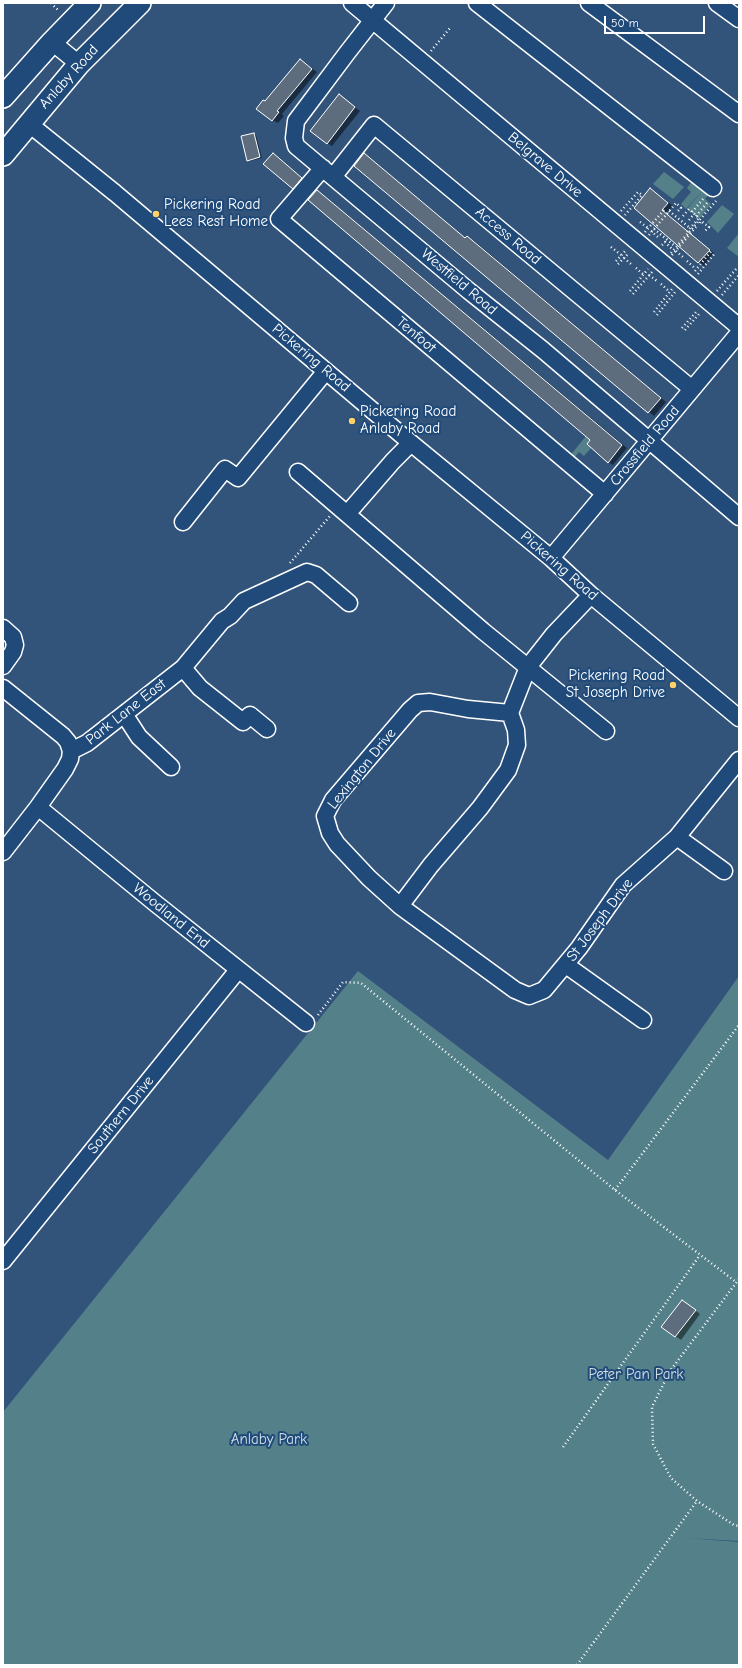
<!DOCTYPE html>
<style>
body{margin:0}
#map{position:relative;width:742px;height:1668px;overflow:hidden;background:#32547b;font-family:"Comic Neue",sans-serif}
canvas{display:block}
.frame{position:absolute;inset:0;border:4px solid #fff;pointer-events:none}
.scale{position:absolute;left:604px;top:16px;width:101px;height:18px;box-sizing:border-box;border:2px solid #fff;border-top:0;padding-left:5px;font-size:12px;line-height:14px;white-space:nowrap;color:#fff;-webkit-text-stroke:3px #1f4a7a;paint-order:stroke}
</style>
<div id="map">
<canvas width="742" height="1668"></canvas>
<div class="frame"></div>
<div class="scale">50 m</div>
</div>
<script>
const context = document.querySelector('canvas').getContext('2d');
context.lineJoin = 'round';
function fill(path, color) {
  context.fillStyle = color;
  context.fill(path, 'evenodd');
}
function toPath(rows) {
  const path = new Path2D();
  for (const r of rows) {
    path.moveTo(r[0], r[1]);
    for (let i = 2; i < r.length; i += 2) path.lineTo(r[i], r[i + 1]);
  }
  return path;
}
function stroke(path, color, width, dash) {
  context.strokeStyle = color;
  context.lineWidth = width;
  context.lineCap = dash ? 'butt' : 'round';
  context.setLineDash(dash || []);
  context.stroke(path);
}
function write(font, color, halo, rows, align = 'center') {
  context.font = font + ' "Comic Neue",sans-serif';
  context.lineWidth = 4;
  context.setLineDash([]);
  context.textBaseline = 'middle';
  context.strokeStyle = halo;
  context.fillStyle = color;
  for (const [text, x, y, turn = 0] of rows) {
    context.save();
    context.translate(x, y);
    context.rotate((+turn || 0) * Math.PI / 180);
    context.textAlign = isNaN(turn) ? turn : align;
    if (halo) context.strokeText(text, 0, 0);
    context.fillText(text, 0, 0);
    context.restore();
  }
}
fill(toPath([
 [664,172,684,187,673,199,653,184],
 [692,181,703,190,686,209,681,204,691,192,687,188],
 [703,190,709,194,705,199,711,204,699,219,687,209],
 [722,205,734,214,718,233,707,222],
 [739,233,739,257,727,248],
 [586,436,591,440,587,444,591,448,584,456,579,452,572,460,569,457],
 [358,971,608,1160,739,976,739,1541,687,1538,739,1542,739,1665,3,1665,3,1412]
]), '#548189');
fill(toPath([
 [300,60,317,72,282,114,284,116,278,123,272,120,265,102],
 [344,99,360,111,332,146,327,143],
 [254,134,256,135,262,158,250,161,248,160],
 [273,154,307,181,298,191,293,188],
 [369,157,466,239,467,237,473,240,666,402,654,416,355,166],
 [651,189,673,206,666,213,714,253,704,266,635,208],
 [322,194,627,448,613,465,608,462,592,440],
 [687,1304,700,1314,681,1340,663,1327]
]), '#0007');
const building = toPath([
 [300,59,312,69,277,111,279,112,272,121,256,109,263,100,265,101,300,59],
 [339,94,355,107,327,144,310,131,339,94],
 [254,133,260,157,247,161,241,136,254,133],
 [273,153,302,178,293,189,263,164,273,153],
 [364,153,465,238,467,236,661,398,648,413,354,166,364,153],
 [650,188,668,203,662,210,710,250,698,263,634,208,650,188],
 [317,190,622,445,608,463,587,444,590,440,308,200,317,190],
 [682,1300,696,1310,675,1337,661,1327,682,1300]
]);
fill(building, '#5e6d7e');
stroke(building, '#fff', 1);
const minor = toPath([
 [352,3,739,327],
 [386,3,347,53,296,121,294,138,296,146,469,291,543,350,739,517],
 [477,3,713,188],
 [589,3,739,114],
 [717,3,739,19],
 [52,42,79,64],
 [28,123,115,193,411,443,551,558,591,595,739,718],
 [323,168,279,219,605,494],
 [333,177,374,125,692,389],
 [298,472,483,631,606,731],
 [347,514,393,461,411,443],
 [183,522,225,469,238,478,326,371],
 [551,558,739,333],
 [591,595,554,634,528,667,510,713,468,709,430,702,418,703,410,710,333,800,325,816,330,833,337,844,369,878,400,906,515,990,529,996,544,990,579,948,623,885,677,837,739,760],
 [3,628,13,637,15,645,13,652,3,666],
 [183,668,200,688,243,722,250,715,267,729],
 [3,688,63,736,68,742,71,751],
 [124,714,139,737,171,767],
 [38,807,155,903,306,1023],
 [677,837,724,871],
 [3,852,38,807,65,769,70,759,71,751,87,743,183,668,222,621,230,616,244,601,307,572,316,575,349,603],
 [400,906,431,865,480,808,508,770,517,745,516,730,510,713],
 [566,965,643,1020],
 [3,1261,238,970]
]);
const major = toPath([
 [3,97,52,42,90,3],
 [3,155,79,64,140,3]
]);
stroke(minor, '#fff', 19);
stroke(major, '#fff', 24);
stroke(toPath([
 [51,3,59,11],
 [431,51,450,28],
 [621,211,638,192,642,195,625,215],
 [669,211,690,228],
 [692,212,703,199],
 [683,216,689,209,699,218,685,234],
 [696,216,707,203],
 [689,220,694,214],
 [640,222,648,228],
 [700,223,701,221,709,227,704,232],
 [654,229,675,246],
 [651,231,659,238],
 [645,232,664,210],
 [649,235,676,203,681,208,678,211],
 [662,245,665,242,672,249],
 [611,247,621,255],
 [676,251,684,258],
 [671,253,716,201],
 [672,255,696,227],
 [624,258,631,264],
 [616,261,626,250],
 [687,261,696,269],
 [618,264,629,253],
 [636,268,644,275],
 [695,271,712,250],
 [698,274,715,253],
 [649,275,657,281],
 [661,284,670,292],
 [630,291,648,269],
 [717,291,736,269],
 [633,294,652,272],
 [722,295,739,275],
 [654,312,672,289],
 [657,315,675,292],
 [682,328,697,311],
 [685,330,700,313],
 [290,563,330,516],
 [318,1015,343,982,361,983,615,1190,736,1282],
 [615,1190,739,1025],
 [739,1279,670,1371,652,1407,653,1444,671,1478,697,1501,734,1525,739,1526],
 [563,1447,700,1255],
 [577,1665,697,1501]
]), '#fff', 2.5, [1, 3]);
stroke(minor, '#1f4a7a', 16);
stroke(major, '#1f4a7a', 21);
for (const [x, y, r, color] of [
 [156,214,4,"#ffd166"],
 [352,421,4,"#ffd166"],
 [673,685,4,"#ffd166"]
]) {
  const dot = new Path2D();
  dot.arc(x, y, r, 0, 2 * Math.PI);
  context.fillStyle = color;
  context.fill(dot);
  stroke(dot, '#1f4a7a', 1.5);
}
write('15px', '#fff', '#1f4a7a', [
 ["Anlaby Road",69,77,-48],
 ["Belgrave Drive",545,165,40],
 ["Access Road",508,236,40],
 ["Westfield Road",459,282,40],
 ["Tenfoot",416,335,40],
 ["Pickering Road",311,358,40],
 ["Crossfield Road",645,446,-50],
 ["Pickering Road",559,566,41],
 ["Park Lane East",126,712,-38],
 ["Lexington Drive",362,769,-51],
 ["Woodland End",171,916,39],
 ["St Joseph Drive",600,920,-53],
 ["Southern Drive",121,1115,-51]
]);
write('15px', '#fff', '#1f4a7a', [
 ["Pickering Road",164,205],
 ["Lees Rest Home",164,222],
 ["Pickering Road",360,412],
 ["Anlaby Road",360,429],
 ["Pickering Road",665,676,"right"],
 ["St Joseph Drive",665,693,"right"]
], 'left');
write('15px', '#d4e0e2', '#1f4a7a', [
 ["Peter Pan Park",636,1375],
 ["Anlaby Park",269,1440]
]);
</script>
